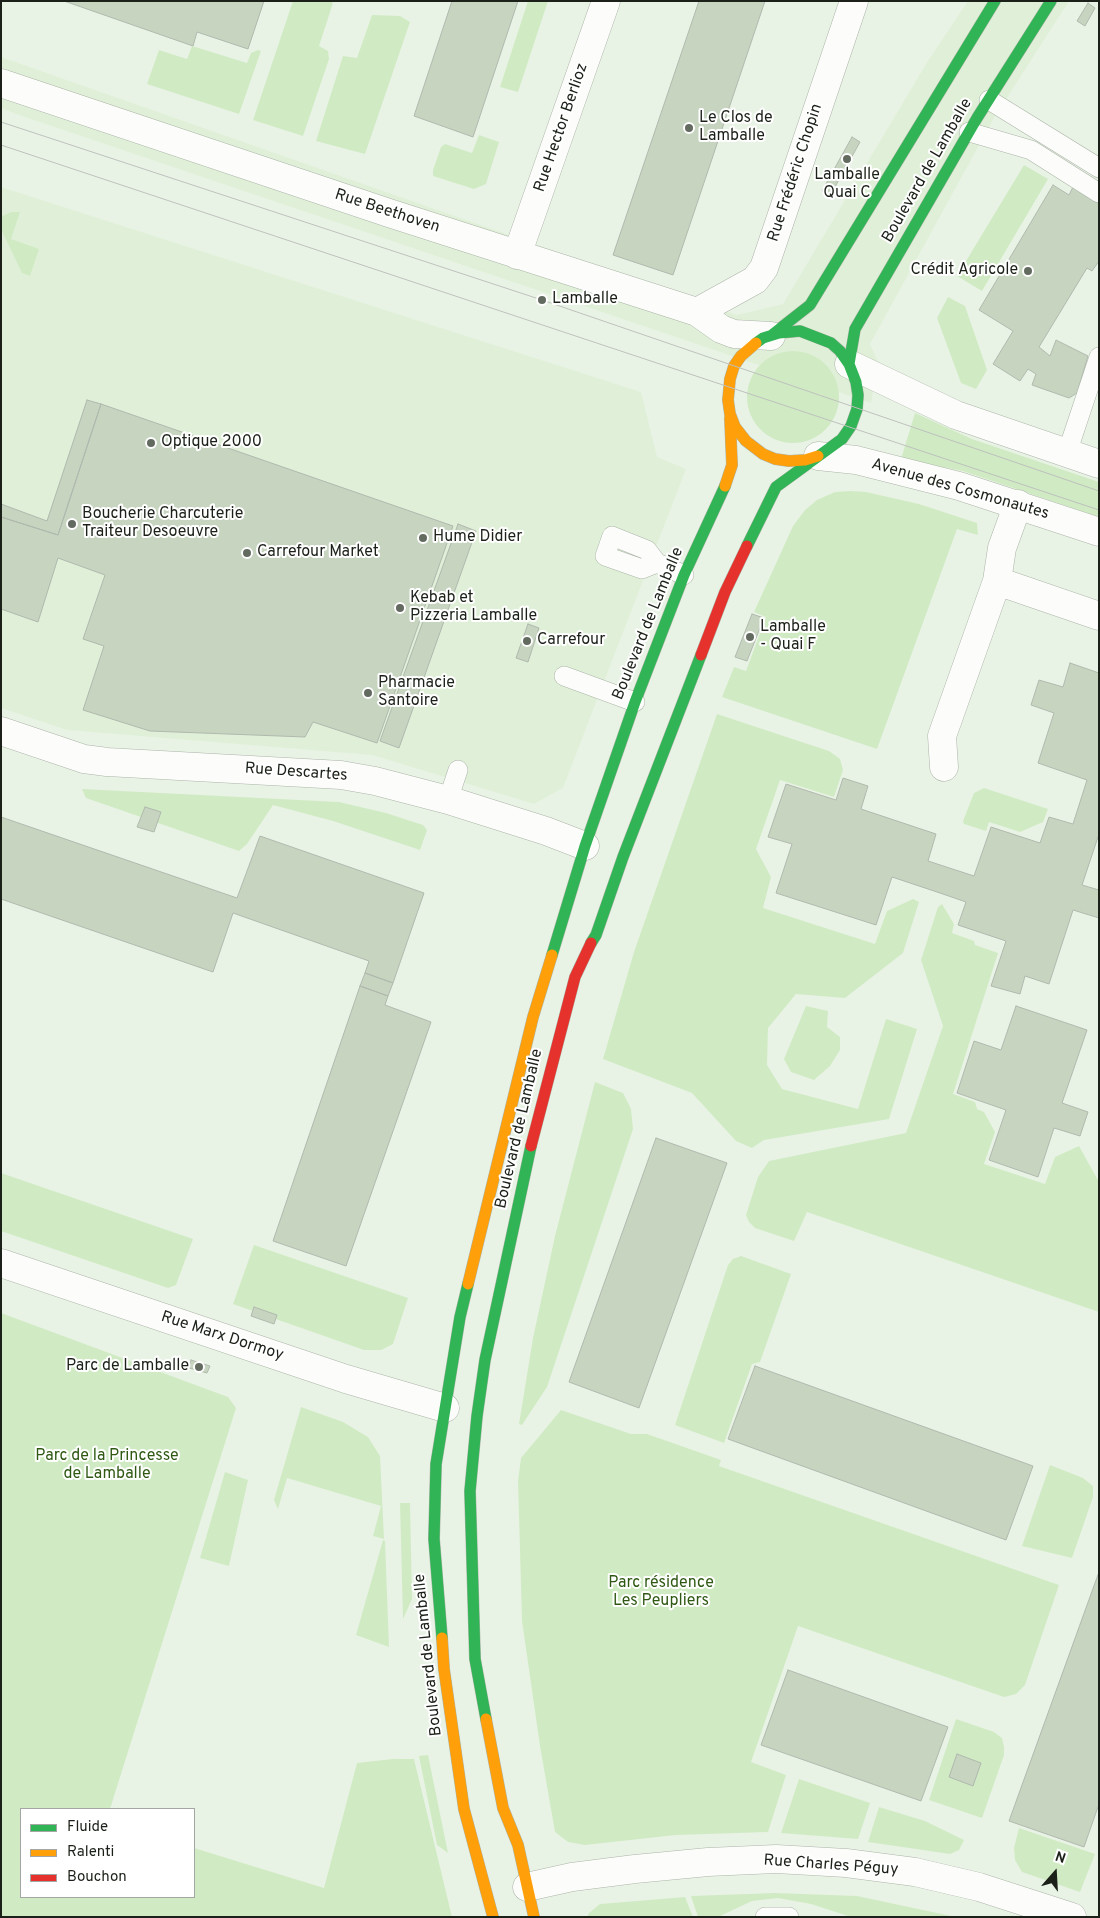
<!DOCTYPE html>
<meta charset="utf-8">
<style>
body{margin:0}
#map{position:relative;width:1100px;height:1918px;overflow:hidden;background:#e9f3e5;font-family:Overpass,sans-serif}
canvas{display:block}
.frame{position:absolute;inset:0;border:2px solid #1b2118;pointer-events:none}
.legend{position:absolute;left:20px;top:1808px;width:175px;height:90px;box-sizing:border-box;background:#fff;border:1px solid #a4a6a3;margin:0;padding:6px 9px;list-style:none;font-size:15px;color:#1b2118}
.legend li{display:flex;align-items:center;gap:10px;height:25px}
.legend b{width:25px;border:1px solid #a4a6a3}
.north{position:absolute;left:1030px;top:1848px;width:50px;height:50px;-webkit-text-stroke:4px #fff;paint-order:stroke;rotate:19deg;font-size:14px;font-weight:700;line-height:20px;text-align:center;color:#1b2118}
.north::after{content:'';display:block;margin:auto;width:18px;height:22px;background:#1b2118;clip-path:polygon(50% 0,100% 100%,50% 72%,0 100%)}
</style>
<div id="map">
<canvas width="1100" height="1918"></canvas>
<div class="frame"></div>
<ul class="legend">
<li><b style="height:6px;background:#30b455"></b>Fluide</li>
<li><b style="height:6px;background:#ff9f0a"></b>Ralenti</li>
<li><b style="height:6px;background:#e5322d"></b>Bouchon</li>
</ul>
<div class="north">N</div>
</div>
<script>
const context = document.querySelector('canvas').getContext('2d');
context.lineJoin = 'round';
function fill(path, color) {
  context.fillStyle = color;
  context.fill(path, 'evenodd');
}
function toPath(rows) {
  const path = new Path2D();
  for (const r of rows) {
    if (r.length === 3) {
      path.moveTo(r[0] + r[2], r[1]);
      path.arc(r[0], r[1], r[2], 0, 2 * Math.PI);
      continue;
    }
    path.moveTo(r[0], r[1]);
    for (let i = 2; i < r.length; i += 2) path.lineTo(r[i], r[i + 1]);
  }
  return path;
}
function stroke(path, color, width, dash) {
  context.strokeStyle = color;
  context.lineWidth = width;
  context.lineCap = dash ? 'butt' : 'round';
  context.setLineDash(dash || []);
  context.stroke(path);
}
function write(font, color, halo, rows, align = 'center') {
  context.font = font + ' Overpass,sans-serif';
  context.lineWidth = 4;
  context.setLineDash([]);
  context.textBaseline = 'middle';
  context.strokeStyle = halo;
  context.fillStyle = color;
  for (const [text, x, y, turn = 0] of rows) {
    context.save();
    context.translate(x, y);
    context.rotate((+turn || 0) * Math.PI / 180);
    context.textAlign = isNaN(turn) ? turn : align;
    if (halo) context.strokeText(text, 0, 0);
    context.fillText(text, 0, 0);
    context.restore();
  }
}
fill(toPath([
 [968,1,1069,1,994,118,870,344,878,362,871,403,19,115,1,108,1,57,737,315,783,304,926,64],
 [1,187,641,392,657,457,686,469,563,788,534,804,372,755,67,730,1,708]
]), '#e0f0d8');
fill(toPath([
 [293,1,330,1,333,3,319,46,328,51,329,59,303,136,253,120],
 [528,1,548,1,518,92,500,87],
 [372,15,400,16,410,22,365,154,316,141,343,56,357,58],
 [192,46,247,63,251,53,258,50,261,51,239,114,147,84,159,50,187,59],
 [479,135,499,142,486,184,474,189,433,176,433,170,441,147,445,144,472,153],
 [1024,165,1048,179,982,291,957,276],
 [11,212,20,212,11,239,39,249,30,276,22,273,1,229,1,217],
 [948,297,965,306,987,370,976,389,961,383,937,318],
 [793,397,46],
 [915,413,972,439,1099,482,1099,517,963,471,901,459],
 [851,491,866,492,919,504,977,523,978,535,957,529,877,749,722,697,734,667,746,671,766,617,754,612,793,526,805,510,817,500,835,492],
 [717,714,829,751,840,759,843,770,834,797,780,780,756,849,771,877,763,908,875,944,887,911,913,899,919,902,903,953,845,998,796,994,768,1028,767,1065,782,1089,858,1109,886,1019,917,1029,889,1119,764,1140,752,1148,736,1141,692,1093,603,1059,634,952],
 [984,788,1048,809,1043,822,1020,832,989,822,986,831,964,824,963,821,974,793],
 [82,789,339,802,386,813,423,825,427,830,420,850,333,821,273,805,247,844,239,851,86,798],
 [942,904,954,924,952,933,974,941,975,945,998,953,953,1094,975,1102,977,1109,984,1112,995,1132,984,1164,1045,1184,1055,1157,1079,1146,1099,1182,1099,1312,807,1212,794,1241,755,1228,749,1222,746,1215,758,1177,769,1161,906,1133,943,1026,921,960,938,907],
 [806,1006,828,1011,827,1027,840,1037,840,1050,830,1066,814,1080,791,1072,784,1059],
 [595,1082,623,1093,631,1109,633,1129,547,1387,522,1425,519,1424,533,1338,555,1236],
 [1,1173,193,1239,176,1285,168,1288,1,1231],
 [254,1245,408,1298,393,1344,381,1350,364,1350,233,1304],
 [741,1256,791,1274,760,1362,752,1364,724,1443,675,1425,728,1265,733,1259],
 [1,1313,228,1397,236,1408,110,1809,21,1809,21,1897,194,1897,194,1848,324,1888,357,1763,393,1759,414,1759,452,1917,1,1917],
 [301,1407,343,1422,368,1437,380,1456,384,1539,373,1536,381,1506,287,1478,278,1509,274,1500],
 [561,1410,631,1434,647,1434,721,1460,719,1466,1059,1585,1025,1685,1016,1694,1004,1697,798,1626,751,1762,786,1775,768,1832,676,1835,585,1845,568,1842,555,1832,540,1746,522,1621,518,1481,521,1458],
 [1050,1465,1083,1478,1093,1486,1093,1497,1072,1558,1022,1546],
 [225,1472,248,1480,229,1566,200,1558],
 [400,1503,410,1503,412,1599,403,1619],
 [383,1540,385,1541,389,1647,356,1635],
 [956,1719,994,1732,1002,1738,1004,1747,1004,1755,982,1818,929,1800],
 [428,1755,448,1853,437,1845,419,1756],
 [799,1779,870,1803,858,1839,781,1833],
 [879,1807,925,1821,964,1840,959,1850,950,1854,868,1842],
 [1019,1828,1095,1854,1080,1892,1022,1872,1015,1860,1014,1848],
 [775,1893,857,1896,956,1917,851,1917,811,1904,778,1898,752,1901,718,1917,698,1917,691,1896],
 [685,1897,693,1917,587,1917,589,1913,600,1904]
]), '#d0ebc4');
const building = toPath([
 [64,1,264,1,248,49,197,32,193,46,64,1],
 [452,1,518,1,473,137,414,116,452,1],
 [699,1,765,1,673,275,613,255,699,1],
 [1088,3,1095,8,1085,26,1077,21,1088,3],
 [852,137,860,142,830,196,822,191,852,137],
 [1053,185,1069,195,1073,187,1099,203,1099,261,1092,271,1087,268,1039,347,1050,356,1056,340,1088,356,1077,393,1069,398,1032,385,1036,374,1028,369,1020,381,993,364,1013,331,979,310,1053,185],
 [87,400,101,404,58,535,1,517,1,504,47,521,87,400],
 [101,404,453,526,377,743,313,722,305,737,150,731,83,710,104,646,83,639,105,575,58,558,38,622,1,609,1,517,58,535,101,404],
 [458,524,476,531,399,748,380,741,458,524],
 [752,614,764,618,747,661,735,657,752,614],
 [528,624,539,628,528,662,516,658,528,624],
 [1070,663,1099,673,1099,834,1082,885,1099,890,1099,918,1073,910,1049,984,1025,976,1020,994,991,986,1006,941,958,925,966,902,937,892,892,877,876,925,776,893,792,844,768,837,786,784,836,800,843,778,868,786,861,809,936,834,928,861,974,876,991,827,1040,843,1049,817,1073,824,1087,780,1038,763,1054,713,1031,705,1039,680,1063,687,1070,663],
 [145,807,161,812,154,832,137,827,145,807],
 [1,817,237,898,260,836,424,893,393,983,365,973,369,961,233,913,213,972,1,899,1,817],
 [365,973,393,983,388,996,360,986,365,973],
 [360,986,388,996,385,1005,431,1022,346,1266,273,1241,360,986],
 [1016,1006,1087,1030,1062,1103,1088,1112,1080,1136,1054,1128,1038,1177,989,1160,1006,1110,957,1093,974,1041,1001,1050,1016,1006],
 [656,1138,727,1163,639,1408,569,1382,656,1138],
 [254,1307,277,1315,274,1324,251,1316,254,1307],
 [191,1360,210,1366,207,1373,189,1368,191,1360],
 [755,1366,1033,1466,1006,1540,728,1439,755,1366],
 [1099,1572,1099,1804,1084,1847,1009,1821,1099,1572],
 [788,1670,948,1727,921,1801,761,1745,788,1670],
 [957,1754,981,1763,973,1786,949,1777,957,1754]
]);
fill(building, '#c6d4c0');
stroke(building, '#b1b9ae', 1);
const lane = toPath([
 [989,100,1099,168],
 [969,132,1031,150,1099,193],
 [1067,453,1099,357],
 [657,563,642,569,605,556,612,536,647,550,657,563,684,575],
 [564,676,635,702],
 [448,800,458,770],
 [765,1917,789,1917]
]);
const street = toPath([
 [1,83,389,213,697,312,721,329,734,334,771,336],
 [517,255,606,1],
 [697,312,755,280,764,268,854,1],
 [849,364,956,415,1099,464],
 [818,456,856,460,959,486,1099,532],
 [997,581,1002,548,1018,504],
 [1,731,84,759,107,762,341,775,375,781,448,800,546,831,585,846],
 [944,767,942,736,997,581,1099,616],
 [1,1263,346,1379,445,1408],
 [527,1887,572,1877,635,1869,708,1862,776,1859,846,1863,915,1872,979,1887,1072,1917]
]);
const fast = toPath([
 [773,334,810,305,995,1],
 [849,364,855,329,977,118,1051,1],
 [747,546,776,487,842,439,851,426,857,409,858,395,856,382,849,364,840,351,831,343,800,331,779,333,763,338,756,343],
 [591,943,596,935,623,857,701,655],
 [552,955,585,846,635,702,684,575,725,486],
 [442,1638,434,1539,436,1464,460,1317,468,1284],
 [486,1719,475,1659,470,1491,477,1416,485,1360,531,1146]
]);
const slow = toPath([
 [756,343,741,356,734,366,730,379,728,400,730,414,735,427,746,441,763,454,775,459,789,461,805,460,818,456],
 [725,486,732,465,730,418],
 [468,1284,533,1017,552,955],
 [442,1638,444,1669,464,1809,493,1917],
 [486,1719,503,1808,518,1845,534,1917]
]);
const jam = toPath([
 [701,655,725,592,747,546],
 [531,1146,575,977,591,943]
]);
stroke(lane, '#acb4a8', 20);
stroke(street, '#acb4a8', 29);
stroke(fast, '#acb4a8', 12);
stroke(slow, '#acb4a8', 12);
stroke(jam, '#acb4a8', 12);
stroke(lane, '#fcfdfb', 19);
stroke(street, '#fcfdfb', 28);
stroke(fast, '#30b455', 11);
stroke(slow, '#ff9f0a', 11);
stroke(jam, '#e5322d', 11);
stroke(toPath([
 [1,122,542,300,1099,491],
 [1,145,1099,510]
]), '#bec0bd', 1);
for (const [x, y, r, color] of [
 [689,128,5,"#636a60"],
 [847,159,5,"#636a60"],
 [1028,271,5,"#636a60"],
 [542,300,5,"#636a60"],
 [151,443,5,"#636a60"],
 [72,524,5,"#636a60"],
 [423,538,5,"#636a60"],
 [247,553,5,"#636a60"],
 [400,608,5,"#636a60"],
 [750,637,5,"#636a60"],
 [527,641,5,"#636a60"],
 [368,693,5,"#636a60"],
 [199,1367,5,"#636a60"]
]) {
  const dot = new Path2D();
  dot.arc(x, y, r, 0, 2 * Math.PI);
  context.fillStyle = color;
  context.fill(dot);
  stroke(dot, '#fff', 2);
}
write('16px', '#1b2118', '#fff', [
 ["Le Clos de",699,119],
 ["Lamballe",699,137],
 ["Lamballe",847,176,"center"],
 ["Quai C",847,194,"center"],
 ["Crédit Agricole",1018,271,"right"],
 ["Lamballe",552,300],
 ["Optique 2000",161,443],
 ["Boucherie Charcuterie",82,515],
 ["Traiteur Desoeuvre",82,533],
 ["Hume Didier",433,538],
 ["Carrefour Market",257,553],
 ["Kebab et",410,599],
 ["Pizzeria Lamballe",410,617],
 ["Lamballe",760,628],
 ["- Quai F",760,646],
 ["Carrefour",537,641],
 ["Pharmacie",378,684],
 ["Santoire",378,702],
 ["Parc de Lamballe",189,1367,"right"]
], 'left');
write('16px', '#1b2118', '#fff', [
 ["Rue Hector Berlioz",562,128,-71],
 ["Boulevard de Lamballe",928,171,-60],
 ["Rue Frédéric Chopin",796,173,-72],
 ["Rue Beethoven",387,212,18],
 ["Avenue des Cosmonautes",960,490,16],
 ["Boulevard de Lamballe",649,624,-68],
 ["Rue Descartes",296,773,4],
 ["Boulevard de Lamballe",520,1129,-77],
 ["Rue Marx Dormoy",222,1337,18],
 ["Boulevard de Lamballe",429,1655,-96],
 ["Rue Charles Péguy",831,1866,4]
]);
write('16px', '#2f5913', '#fff', [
 ["Parc de la Princesse",107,1457],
 ["de Lamballe",107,1475],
 ["Parc résidence",661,1584],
 ["Les Peupliers",661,1602]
]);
</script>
